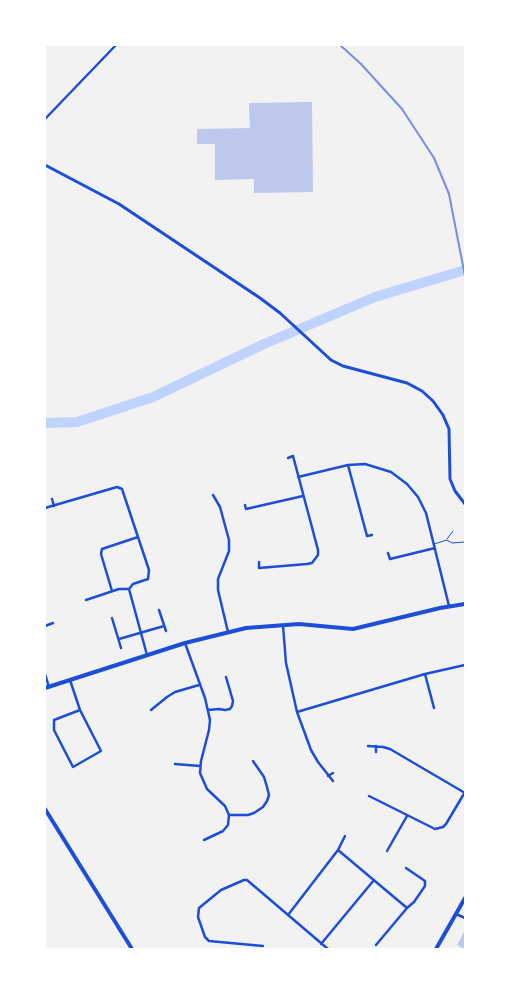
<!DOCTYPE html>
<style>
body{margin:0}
#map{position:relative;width:510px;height:994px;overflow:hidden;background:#f2f2f2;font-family:Montserrat,sans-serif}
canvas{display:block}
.frame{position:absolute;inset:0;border:46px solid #fff;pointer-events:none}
</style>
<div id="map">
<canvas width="510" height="994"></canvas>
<div class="frame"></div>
</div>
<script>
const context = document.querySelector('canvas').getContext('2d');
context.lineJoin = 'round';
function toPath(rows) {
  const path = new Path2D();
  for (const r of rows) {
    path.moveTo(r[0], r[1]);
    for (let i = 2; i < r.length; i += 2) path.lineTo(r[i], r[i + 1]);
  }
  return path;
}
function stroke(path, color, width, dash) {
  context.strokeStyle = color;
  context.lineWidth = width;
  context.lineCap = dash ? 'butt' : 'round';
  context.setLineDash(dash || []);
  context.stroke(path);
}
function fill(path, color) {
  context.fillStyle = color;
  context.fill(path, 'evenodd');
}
stroke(toPath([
 [45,423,77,422,153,397,264,344,375,297,465,270]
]), '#bfd3fe', 10);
fill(toPath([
 [312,102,313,192,254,193,254,179,215,180,215,144,197,144,197,129,250,128,249,103],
 [465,930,465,949,464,949,457,945]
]), '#bdc9ec');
stroke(toPath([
 [447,539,453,531],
 [434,544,447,540,452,543,465,542]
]), '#1d4ed8', 1);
stroke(toPath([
 [348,465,367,536,372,535],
 [298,477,348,465,365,464,391,472,407,484,418,497,426,513,449,606],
 [213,495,220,507,229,540,229,551,218,579,218,590,228,632],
 [52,499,54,506],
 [245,505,246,509,303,496],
 [45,508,117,487,122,489,149,570,148,579,133,584,129,589,147,655],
 [388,553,390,559,435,548],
 [259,562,259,568,307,564,312,563,318,555,318,550,293,456,288,458],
 [112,591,101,554,102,549,138,537],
 [86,600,119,589,129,589],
 [159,610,166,631],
 [112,618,121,648],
 [45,626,53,623],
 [283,626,286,663,297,712,311,750,318,762,333,781],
 [119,639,164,626],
 [185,643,205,698,210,720,209,730,201,761,200,773,207,789,225,806,229,815,228,825,223,831,204,840],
 [45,674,49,687],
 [425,674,434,708],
 [70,680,80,710,101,751,73,767,54,730,54,720,80,710],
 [151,710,167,697,175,692,199,685],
 [208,710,219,709,225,710,230,709,232,706,233,701,226,677],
 [297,712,425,674,465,665],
 [368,746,383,747,390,749,465,793],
 [376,752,376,746],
 [175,764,200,766],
 [328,776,333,773],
 [369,796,435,829,443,827,446,824,465,792],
 [229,815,248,815,254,813,263,807,267,801,269,795,267,787,264,777,253,761],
 [338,850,407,908],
 [387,851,407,816],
 [456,914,465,918],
 [288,915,338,850,345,836],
 [321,944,374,880],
 [376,945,407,908,414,902,425,886,425,881,406,868],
 [263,946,209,941,205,937,198,917,199,908,221,890,244,880,247,880,328,949]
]), '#1d4ed8', 2.5);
stroke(toPath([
 [45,119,116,45]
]), '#1d4ed8', 2.5);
stroke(toPath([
 [45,165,119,204,260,298,280,313,331,360,343,366,407,383,422,391,433,401,443,415,449,429,450,479,455,491,465,504]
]), '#1d4ed8', 3);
stroke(toPath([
 [45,688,185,643,246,628,299,624,353,629,440,608,465,604],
 [45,809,132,949],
 [436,949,465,898]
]), '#1d4ed8', 4);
stroke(toPath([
 [340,45,361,64,402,109,434,158,449,194,465,276]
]), '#7290e2', 2);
</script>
